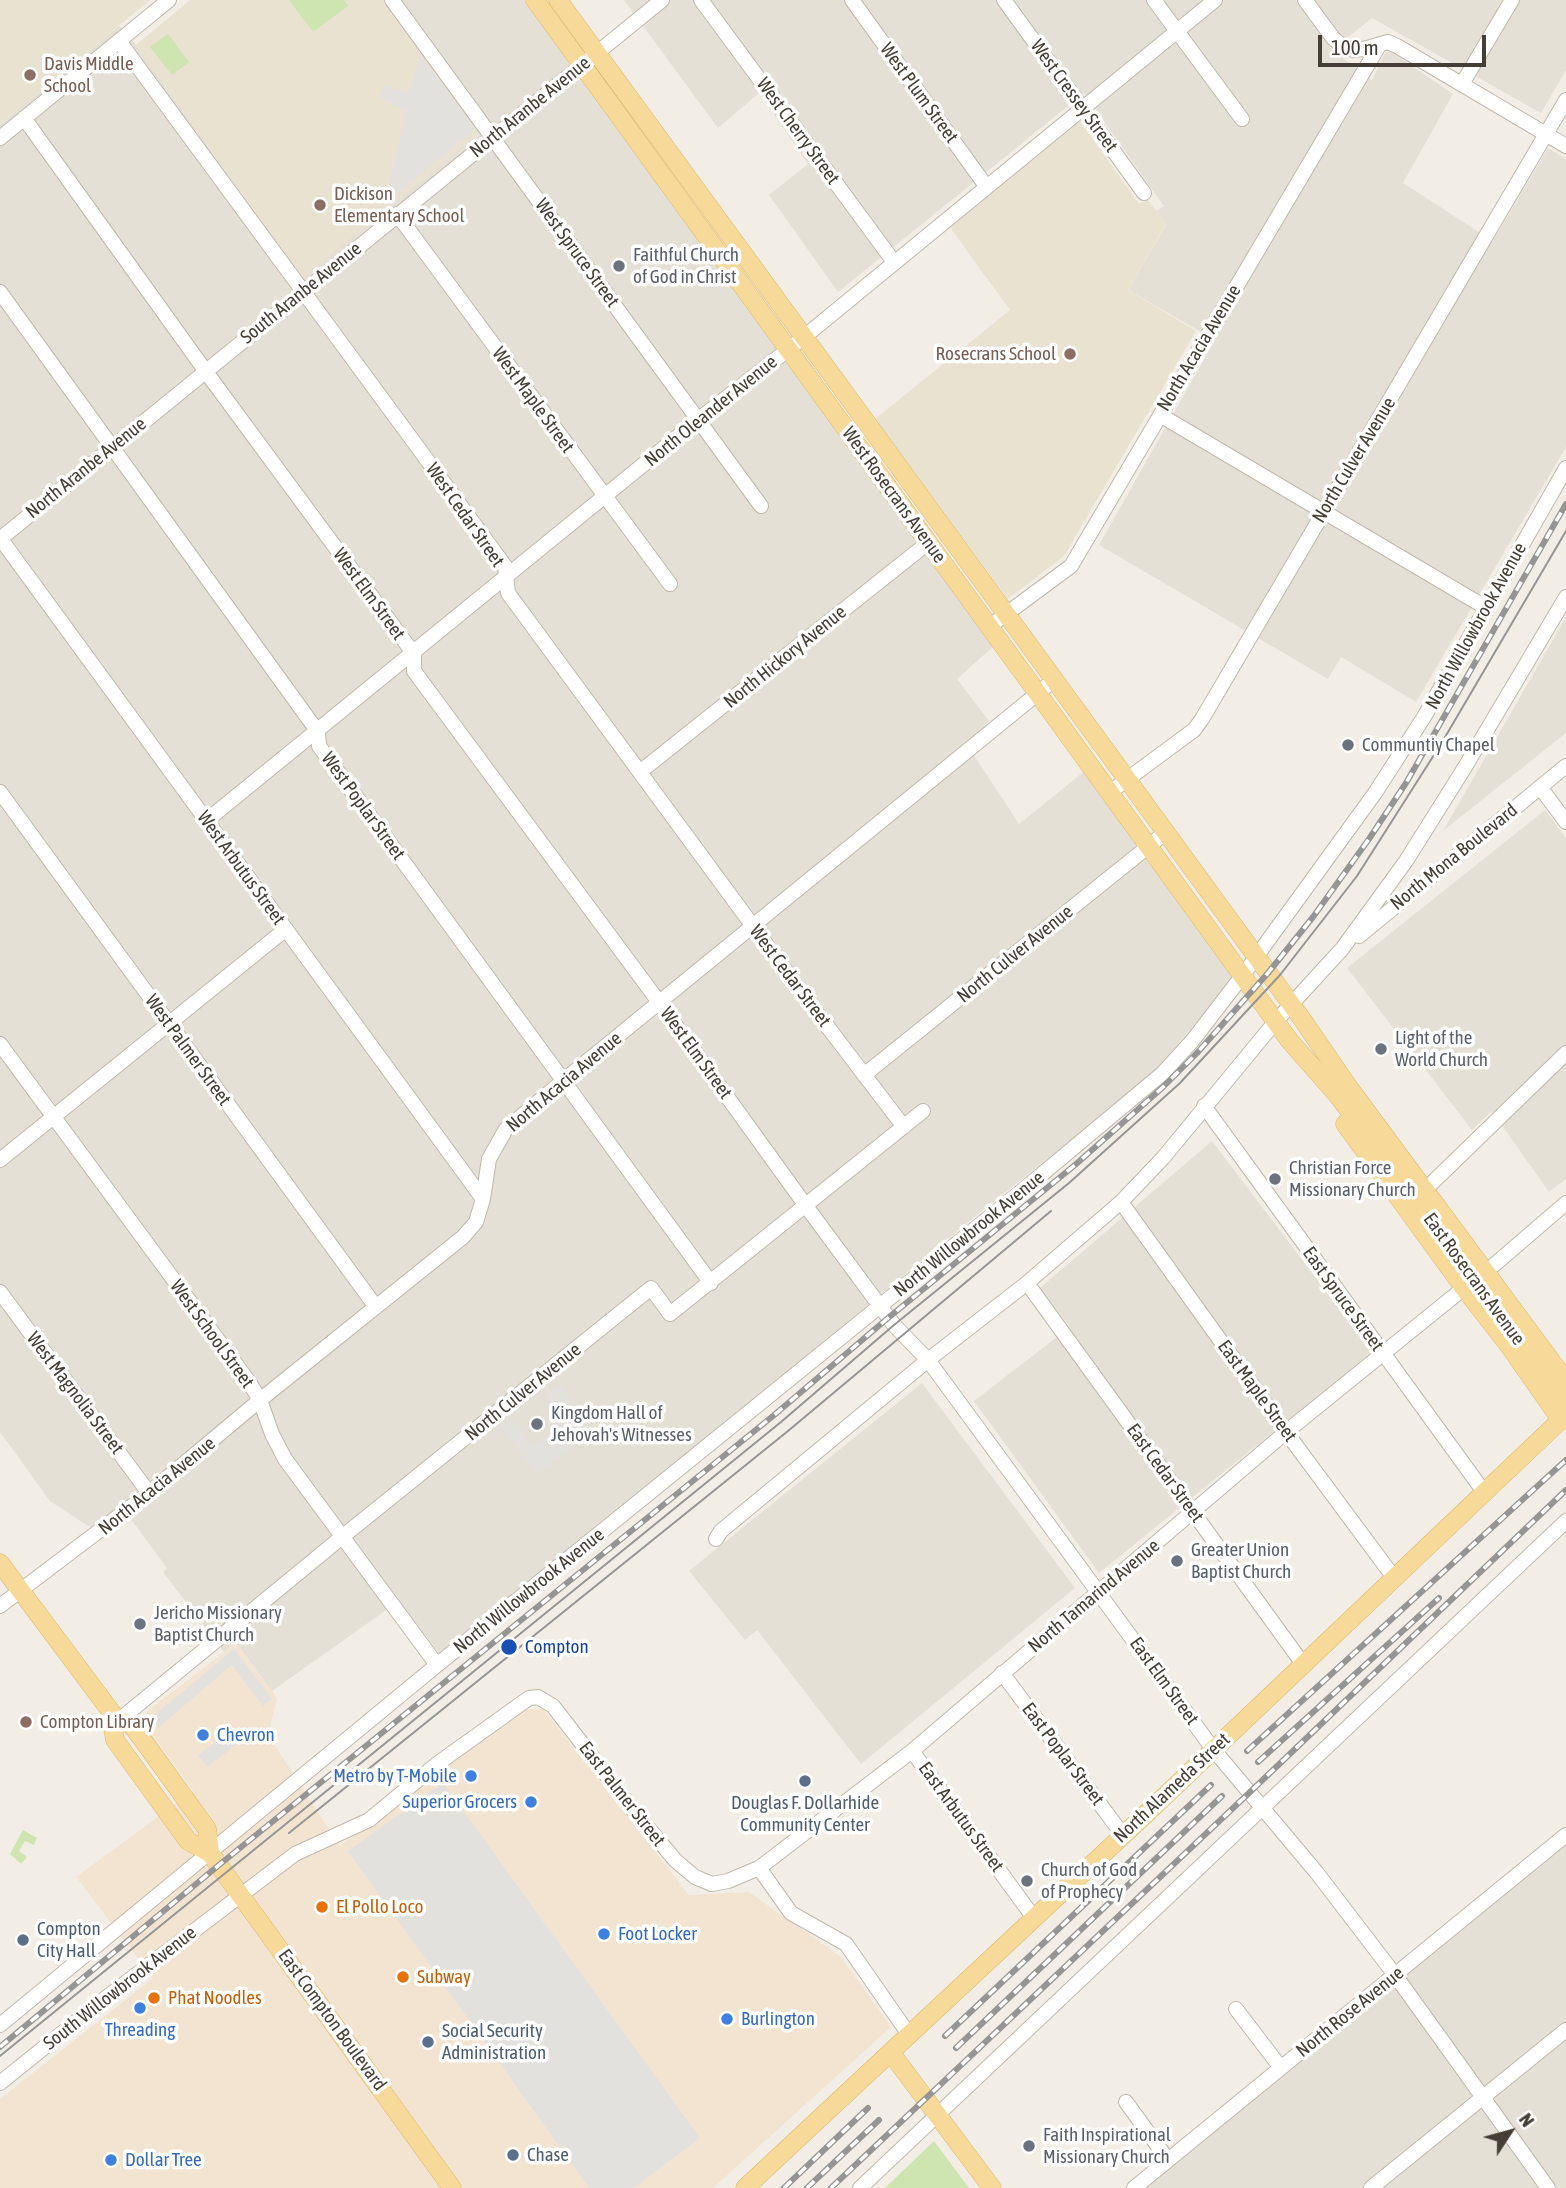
<!DOCTYPE html>
<style>
body{margin:0}
#map{position:relative;width:1566px;height:2188px;overflow:hidden;background:#f2eee6;font-family:"Asap Condensed",sans-serif}
canvas{display:block}
.north{position:absolute;left:1475px;top:2097px;width:70px;height:70px;-webkit-text-stroke:5px #fff;paint-order:stroke;rotate:54deg;font-size:19px;font-weight:700;line-height:28px;text-align:center;color:#443e36}
.north::after{content:'';display:block;margin:auto;width:24px;height:32px;background:#443e36;clip-path:polygon(50% 0,100% 100%,50% 72%,0 100%)}
.scale{position:absolute;left:1318px;top:35px;width:168px;height:32px;box-sizing:border-box;border:4px solid #443e36;border-top:0;padding-left:9px;font-size:21px;line-height:24px;white-space:nowrap;color:#443e36;-webkit-text-stroke:5px #fff;paint-order:stroke}
</style>
<div id="map">
<canvas width="1566" height="2188"></canvas>
<div class="north">N</div>
<div class="scale">100 m</div>
</div>
<script>
const context = document.querySelector('canvas').getContext('2d');
context.lineJoin = 'round';
function fill(path, color) {
  context.fillStyle = color;
  context.fill(path, 'evenodd');
}
function toPath(rows) {
  const path = new Path2D();
  for (const r of rows) {
    path.moveTo(r[0], r[1]);
    for (let i = 2; i < r.length; i += 2) path.lineTo(r[i], r[i + 1]);
  }
  return path;
}
function stroke(path, color, width, dash) {
  context.strokeStyle = color;
  context.lineWidth = width;
  context.lineCap = dash ? 'butt' : 'round';
  context.setLineDash(dash || []);
  context.stroke(path);
}
function write(font, color, halo, rows, align = 'center') {
  context.font = font + ' "Asap Condensed",sans-serif';
  context.lineWidth = 7;
  context.setLineDash([]);
  context.textBaseline = 'middle';
  context.strokeStyle = halo;
  context.fillStyle = color;
  for (const [text, x, y, turn = 0] of rows) {
    context.save();
    context.translate(x, y);
    context.rotate((+turn || 0) * Math.PI / 180);
    context.textAlign = isNaN(turn) ? turn : align;
    if (halo) context.strokeText(text, 0, 0);
    context.fillText(text, 0, 0);
    context.restore();
  }
}
fill(toPath([
 [383,0,525,0,994,646,957,679,989,721,966,743,1019,824,1086,770,1234,978,1149,1078,988,1206,441,1656,399,1601,272,1691,236,1643,224,1652,163,1572,167,1568,121,1506,93,1529,50,1501,0,1432,0,124,119,26,136,45,302,277,480,132],
 [624,0,1566,0,1566,70,1541,113,1372,18,1332,50,1372,80,1387,49,1453,94,1403,183,1493,241,1548,148,1566,159,1566,447,1416,702,1341,657,1328,679,1099,545,1215,340,1128,290,1166,225,1156,211,1164,206,1084,93,838,292,769,195,808,164,759,93,718,128],
 [1566,617,1566,733,1443,831],
 [1545,810,1566,838,1566,1179,1549,1192,1492,1111,1472,1130,1347,968],
 [1212,1141,1372,1352,1099,1573,974,1401,1070,1327,1040,1288],
 [922,1383,1075,1588,861,1764,757,1630,745,1640,689,1571],
 [1566,1842,1566,2188,1142,2188]
]), '#e5e0d5');
fill(toPath([
 [236,1643,277,1698,268,1735,340,1846,523,1710,543,1709,689,1895,749,1892,841,1957,891,2027,713,2188,0,2188,0,2099,153,1978,76,1877,193,1791,142,1721,141,1716]
]), '#f3e4d2');
fill(toPath([
 [0,0,150,0,0,124],
 [190,0,383,0,480,132,302,278,136,45],
 [1080,121,1139,204,1148,200,1166,224,1128,290,1196,331,1064,556,1008,599,875,419,1010,310,949,226]
]), '#eae2d1');
fill(toPath([
 [289,0,344,0,348,6,313,32],
 [168,34,189,62,172,75,150,47],
 [23,1830,37,1838,34,1845,25,1841,19,1851,27,1857,21,1864,10,1854],
 [934,2141,969,2188,885,2188]
]), '#cee4b1');
fill(toPath([
 [420,54,472,125,473,129,472,132,388,200,386,197,406,111,379,97,384,85,409,94],
 [560,1385,592,1431,537,1475,502,1428,513,1420,533,1447,565,1422,545,1395],
 [234,1649,272,1699,263,1706,232,1665,159,1727,151,1718],
 [233,1730,241,1741,207,1767,198,1755],
 [443,1783,700,2138,634,2188,589,2188,348,1851]
]), '#e3e1de');
const minor = toPath([
 [392,0,761,506],
 [701,0,894,262],
 [852,0,986,186],
 [1004,0,1144,193],
 [1154,0,1242,119],
 [1305,0,1333,38,1342,46,1353,50,1364,49,1388,42,1397,46,1566,146],
 [119,41,505,566,508,593,808,1001,904,1127],
 [1462,84,1512,0],
 [24,118,209,376,414,654,414,671,653,994,806,1206,894,1325,928,1360,1213,1749,1317,1873,1395,1975,1548,2188],
 [0,138,169,0],
 [397,214,670,584],
 [0,292,318,732,319,746,711,1283],
 [1160,415,1485,607],
 [0,538,483,1199],
 [0,539,662,0],
 [990,626,1071,566,1380,44],
 [641,771,929,542],
 [1540,787,1566,822],
 [0,792,376,1307],
 [1110,792,1194,730,1202,719,1566,100],
 [206,821,698,420,804,337,1215,0],
 [1359,936,1566,766],
 [0,1044,249,1382,260,1400,272,1434,285,1459,437,1665],
 [864,1075,1165,833],
 [1204,1106,1484,1492],
 [0,1160,286,929],
 [1432,1183,1566,1053],
 [1121,1202,1286,1432,1395,1579],
 [1494,1265,1566,1203],
 [1027,1283,1303,1664],
 [0,1292,149,1493],
 [716,1539,721,1531,928,1360,1027,1283,1121,1202,1163,1158,1276,1021,1342,949,1406,861,1465,767,1566,597],
 [0,1606,149,1493,260,1400,463,1237,476,1222,483,1199,489,1159,506,1129,564,1080,1054,680],
 [1002,1673,1123,1835],
 [118,1721,342,1537,651,1288,670,1314,923,1111],
 [912,1751,1034,1918],
 [759,1868,791,1913,846,1944,910,2036],
 [1236,2009,1281,2068],
 [0,2025,437,1665,1023,1190,1163,1073,1193,1040,1243,975,1375,793,1424,717,1566,468],
 [0,2083,107,1997,295,1854,369,1820,437,1764,529,1698,538,1697,553,1706,634,1811,675,1860,695,1877,712,1884,728,1881,759,1868,912,1751,1286,1432,1464,1288],
 [1126,2102,1168,2160],
 [860,2188,1566,1521],
 [1134,2188,1566,1835],
 [1371,2188,1566,2030]
]);
const major = toPath([
 [535,0,1289,1040,1339,1097,1566,1403],
 [558,0,1302,1019,1350,1089,1566,1381],
 [1345,1124,1464,1288,1510,1347,1561,1420],
 [0,1563,118,1721,131,1724,145,1743,207,1829,210,1853],
 [118,1721,113,1729,115,1740,188,1841,210,1853,452,2188],
 [891,2053,992,2188],
 [745,2188,1148,1812,1566,1415]
]);
stroke(minor, '#c0b8ac', 16);
stroke(major, '#dbb76b', 19);
stroke(minor, '#fff', 14);
stroke(major, '#f7da9a', 18);
stroke(toPath([
 [289,1833,788,1431,1051,1211],
 [0,2056,781,1422,894,1325,1069,1183,1180,1083,1280,975,1357,876,1441,744,1566,531]
]), '#959595', 2);
const rail = toPath([
 [1247,1751,1566,1460],
 [1258,1762,1439,1598],
 [945,2036,1211,1785],
 [0,2047,219,1865,773,1416,888,1318,1075,1165,1162,1088,1197,1053,1268,973,1313,917,1369,839,1406,783,1566,504],
 [956,2048,1222,1796],
 [784,2188,868,2108],
 [807,2188,879,2120],
 [831,2188,1249,1793,1566,1490]
]);
stroke(rail, '#959595', 6);
stroke(rail, '#fff', 3.5, [10]);
for (const [x, y, r, color] of [
 [30,75,7,"#8d6e63"],
 [320,205,7,"#8d6e63"],
 [619,266,7,"#6b7280"],
 [1070,354,7,"#8d6e63"],
 [1348,745,7,"#6b7280"],
 [1381,1049,7,"#6b7280"],
 [1275,1179,7,"#6b7280"],
 [537,1424,7,"#6b7280"],
 [1177,1561,7,"#6b7280"],
 [140,1624,7,"#6b7280"],
 [509,1647,9,"#1a4fb4"],
 [26,1722,7,"#8d6e63"],
 [203,1735,7,"#3f7fe0"],
 [471,1776,7,"#3f7fe0"],
 [805,1781,7,"#5c6f8a"],
 [531,1802,7,"#3f7fe0"],
 [1027,1881,7,"#6b7280"],
 [322,1907,7,"#e8710a"],
 [604,1934,7,"#3f7fe0"],
 [23,1940,7,"#5c6f8a"],
 [403,1977,7,"#e8710a"],
 [154,1998,7,"#e8710a"],
 [140,2008,7,"#3f7fe0"],
 [727,2019,7,"#3f7fe0"],
 [428,2042,7,"#5c6f8a"],
 [1029,2146,7,"#6b7280"],
 [513,2155,7,"#5c6f8a"],
 [111,2160,7,"#3f7fe0"]
]) {
  const dot = new Path2D();
  dot.arc(x, y, r, 0, 2 * Math.PI);
  context.fillStyle = color;
  context.fill(dot);
  stroke(dot, '#fff', 2.5);
}
write('19px', '#785e54', '#fff', [
 ["Davis Middle",44,64],
 ["School",44,86],
 ["Dickison",334,194],
 ["Elementary School",334,216],
 ["Rosecrans School",1056,354,"right"],
 ["Compton Library",40,1722]
], 'left');
write('19px', '#443e36', '#fff', [
 ["West Plum Street",919,93,54],
 ["West Cressey Street",1074,96,54],
 ["North Aranbe Avenue",530,107,-39],
 ["West Cherry Street",798,131,54],
 ["West Spruce Street",577,253,54],
 ["South Aranbe Avenue",301,293,-39],
 ["North Acacia Avenue",1199,348,-59],
 ["West Maple Street",533,400,54],
 ["North Oleander Avenue",711,411,-39],
 ["North Culver Avenue",1354,460,-59],
 ["North Aranbe Avenue",86,468,-39],
 ["West Rosecrans Avenue",894,495,54],
 ["West Cedar Street",465,515,55],
 ["West Elm Street",369,594,54],
 ["North Willowbrook Avenue",1476,626,-61],
 ["North Hickory Avenue",785,657,-39],
 ["West Poplar Street",363,806,54],
 ["North Mona Boulevard",1454,857,-39],
 ["West Arbutus Street",241,868,54],
 ["North Culver Avenue",1015,954,-39],
 ["West Cedar Street",790,976,53],
 ["West Palmer Street",188,1050,54],
 ["West Elm Street",696,1053,54],
 ["North Acacia Avenue",564,1082,-40],
 ["North Willowbrook Avenue",969,1234,-39],
 ["East Rosecrans Avenue",1474,1279,54],
 ["East Spruce Street",1343,1299,54],
 ["West School Street",212,1334,54],
 ["East Maple Street",1257,1391,54],
 ["North Culver Avenue",523,1392,-39],
 ["West Magnolia Street",75,1393,53],
 ["East Cedar Street",1165,1473,54],
 ["North Acacia Avenue",157,1486,-39],
 ["North Willowbrook Avenue",529,1591,-39],
 ["North Tamarind Avenue",1094,1596,-40],
 ["East Elm Street",1164,1681,54],
 ["East Poplar Street",1063,1754,53],
 ["North Alameda Street",1172,1788,-43],
 ["East Palmer Street",622,1794,52],
 ["East Arbutus Street",961,1817,54],
 ["South Willowbrook Avenue",120,1988,-38],
 ["North Rose Avenue",1350,2012,-39],
 ["East Compton Boulevard",332,2020,54]
]);
write('19px', '#5b616d', '#fff', [
 ["Faithful Church",633,255],
 ["of God in Christ",633,277],
 ["Communtiy Chapel",1362,745],
 ["Light of the",1395,1038],
 ["World Church",1395,1060],
 ["Christian Force",1289,1168],
 ["Missionary Church",1289,1190],
 ["Kingdom Hall of",551,1413],
 ["Jehovah's Witnesses",551,1435],
 ["Greater Union",1191,1550],
 ["Baptist Church",1191,1572],
 ["Jericho Missionary",154,1613],
 ["Baptist Church",154,1635],
 ["Church of God",1041,1870],
 ["of Prophecy",1041,1892],
 ["Faith Inspirational",1043,2135],
 ["Missionary Church",1043,2157]
], 'left');
write('19px', '#164399', '#fff', [
 ["Compton",525,1647]
], 'left');
write('19px', '#366cbe', '#fff', [
 ["Chevron",217,1735],
 ["Metro by T-Mobile",457,1776,"right"],
 ["Superior Grocers",517,1802,"right"],
 ["Foot Locker",618,1934],
 ["Burlington",741,2019],
 ["Threading",140,2030,"center"],
 ["Dollar Tree",125,2160]
], 'left');
write('19px', '#4e5e75', '#fff', [
 ["Douglas F. Dollarhide",805,1803,"center"],
 ["Community Center",805,1825,"center"],
 ["Compton",37,1929],
 ["City Hall",37,1951],
 ["Social Security",442,2031],
 ["Administration",442,2053],
 ["Chase",527,2155]
], 'left');
write('19px', '#c56008', '#fff', [
 ["El Pollo Loco",336,1907],
 ["Subway",417,1977],
 ["Phat Noodles",168,1998]
], 'left');
</script>
